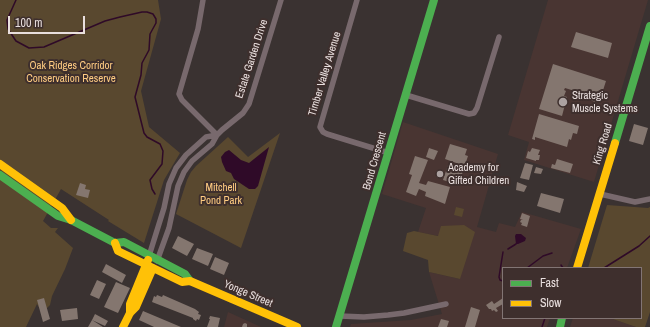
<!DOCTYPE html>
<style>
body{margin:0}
#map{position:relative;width:650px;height:327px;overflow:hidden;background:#3a3231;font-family:"Archivo Narrow",sans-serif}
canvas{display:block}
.legend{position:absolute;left:502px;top:267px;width:140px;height:52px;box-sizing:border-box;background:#3e2f2d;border:1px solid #827574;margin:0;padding:5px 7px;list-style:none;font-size:12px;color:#e9dfde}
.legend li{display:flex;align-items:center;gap:8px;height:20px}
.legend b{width:20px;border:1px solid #827574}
.scale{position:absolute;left:8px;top:16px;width:77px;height:18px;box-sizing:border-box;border:2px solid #e9dfde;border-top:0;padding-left:5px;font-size:12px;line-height:14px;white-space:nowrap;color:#e9dfde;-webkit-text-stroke:3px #3e2f2d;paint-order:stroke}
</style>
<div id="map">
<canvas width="650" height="327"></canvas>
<ul class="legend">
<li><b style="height:5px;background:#4caf50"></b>Fast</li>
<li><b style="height:5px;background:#ffc107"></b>Slow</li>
</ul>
<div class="scale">100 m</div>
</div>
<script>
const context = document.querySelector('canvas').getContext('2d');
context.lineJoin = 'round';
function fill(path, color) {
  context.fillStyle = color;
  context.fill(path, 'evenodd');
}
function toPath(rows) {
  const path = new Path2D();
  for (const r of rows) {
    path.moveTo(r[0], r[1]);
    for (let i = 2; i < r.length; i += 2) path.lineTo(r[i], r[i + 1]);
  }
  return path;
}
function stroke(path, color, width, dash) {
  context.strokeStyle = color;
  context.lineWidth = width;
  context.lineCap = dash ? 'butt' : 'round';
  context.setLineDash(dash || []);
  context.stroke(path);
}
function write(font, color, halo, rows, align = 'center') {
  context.font = font + ' "Archivo Narrow",sans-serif';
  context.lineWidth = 4;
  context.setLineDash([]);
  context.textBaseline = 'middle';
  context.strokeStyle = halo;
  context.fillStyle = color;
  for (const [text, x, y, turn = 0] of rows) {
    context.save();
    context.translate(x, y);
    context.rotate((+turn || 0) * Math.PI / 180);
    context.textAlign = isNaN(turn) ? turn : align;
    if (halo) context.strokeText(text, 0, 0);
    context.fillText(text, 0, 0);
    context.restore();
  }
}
fill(toPath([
 [548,0,648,0,594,182,524,160,529,142,508,135],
 [403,122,498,154,477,227,496,232,499,223,515,227,522,212,581,229,567,268,503,268,503,318,550,318,547,327,350,327,351,324,411,320,442,314,429,272,460,279,439,236,418,232,426,208,382,194],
 [228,312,261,327,224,327],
 [573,318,610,318,636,327,570,327]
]), '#493532');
fill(toPath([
 [0,0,158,0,161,19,141,91,149,127,180,153,164,180,144,243,108,221,109,220,61,189,43,221,51,228,58,228,55,232,73,248,65,269,52,296,50,305,46,309,41,311,37,304,26,327,0,327],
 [280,133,241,248,176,214,187,180,191,172,196,166,228,137,248,157],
 [607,205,648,208,650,207,650,312,645,327,636,327,610,318,641,318,641,268,588,268],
 [456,207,464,209,462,217,454,215],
 [464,225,475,232,460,279,429,272,428,260,403,251,407,233,414,231,438,236,441,226]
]), '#59482f');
fill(toPath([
 [269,147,258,186,255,189,249,189,234,179,231,173,226,171,222,162,221,157,225,152,229,150,241,160,249,163],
 [516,234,521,234,526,238,525,241,518,244,516,244,515,236]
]), '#2f0a28');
stroke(toPath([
 [16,0,7,20,8,29,16,41,29,48,44,47,105,21,120,17,142,12,147,12,153,14,156,19,156,23,150,34,149,50,142,63,141,75,135,97,144,133,147,137,160,144,163,151,162,164,150,180,152,189,155,194],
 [508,249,516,244],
 [561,265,563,268],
 [527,268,543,256,552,253],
 [604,268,639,246,650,236],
 [503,281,500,280,499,277,503,252],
 [542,327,545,318]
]), '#2f0a28', 1.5);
fill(toPath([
 [576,32,612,43,608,58,571,47],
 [553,64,606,81,599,103,576,96,578,92,565,88,564,90,566,91,564,96,567,97,562,116,539,109],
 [539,114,579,126,577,134,573,133,571,140,569,139,567,147,535,137,535,140,532,139],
 [634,124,648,128,643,145,629,141],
 [450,144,467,149,465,155,468,156,466,162,468,164,467,166,465,165,464,169,466,170,465,172,463,171,459,185,443,180,448,165,461,169,462,165,445,159],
 [429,148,438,151,434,160,426,157],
 [532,148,540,150,538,155,540,155,539,160,536,160,536,161,526,158,528,151,530,152],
 [415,156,428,160,419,183,426,185,428,181,450,187,445,204,425,196,426,192,419,189,416,196,406,192,412,175,409,174],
 [557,159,573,164,570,173,551,168,552,164,555,165],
 [525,163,533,165,529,180,520,178],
 [536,167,543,169,541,174,534,173],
 [517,182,527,186,524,192,516,190],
 [80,183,86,185,85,189,90,190,88,198,76,195],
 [541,193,564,199,560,213,537,206],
 [522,213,530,216,527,227,521,225,522,223,520,222,521,220,523,220,520,219],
 [178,236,194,244,187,256,172,248],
 [197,248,213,254,208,266,192,259],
 [215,257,229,263,224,275,210,269],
 [106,264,126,275,122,283,102,272],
 [97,280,106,284,99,299,90,295],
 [116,282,130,288,118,313,104,307],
 [157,295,162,297,163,295,195,309,199,312,198,314,201,315,199,320,197,319,196,321,193,319,193,318,152,302,154,296,156,297],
 [44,298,50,319,43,322,37,300],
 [503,298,503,304,496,308,498,311,496,312,494,310,492,311,491,309,489,309,486,305,492,301,494,304],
 [471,307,480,310,475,327,465,327],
 [77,308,78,319,62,321,60,310],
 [143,311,181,327,154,327,152,326,139,320],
 [95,314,108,321,105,326,92,320],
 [210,316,220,318,218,327,207,327,210,319,209,319],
 [441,319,449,321,447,327,438,327],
 [92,320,103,327,88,327],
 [245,323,247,324,247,327,242,327,243,324]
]), '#84766f');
stroke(toPath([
 [203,0,198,29,179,94,182,100,217,135],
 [357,0,320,127,323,132,327,134,389,153],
 [406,95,469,114,474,113,477,108,499,37],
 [600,194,635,202,650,199],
 [149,256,164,208,169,184,176,168,186,155,206,137,217,135,222,130,243,113,249,104,281,0],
 [157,261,169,228,178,186,184,172,192,161,212,144,217,135],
 [340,316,364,317,388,315,404,313,446,304]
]), '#78696d', 5.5);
stroke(toPath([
 [615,143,650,26],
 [0,175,58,216,71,220,115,243,124,242,185,274,190,281],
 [336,327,434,0],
 [560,327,562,318]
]), '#4caf50', 8);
stroke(toPath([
 [0,164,62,208,71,220],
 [115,243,118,251,182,282,190,281,297,327],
 [577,268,615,143],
 [130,313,130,304,148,260],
 [123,327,130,313,136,307,153,268]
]), '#ffc107', 8);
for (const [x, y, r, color] of [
 [563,102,5,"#aca2a1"],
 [440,174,4,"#aca2a1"]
]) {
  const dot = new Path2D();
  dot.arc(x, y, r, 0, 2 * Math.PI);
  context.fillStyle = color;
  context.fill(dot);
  stroke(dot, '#3e2f2d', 1.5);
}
write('11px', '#e9dfde', '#3e2f2d', [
 ["Estate Garden Drive",252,59,-72],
 ["Timber Valley Avenue",325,74,-73],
 ["King Road",603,144,-73],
 ["Bond Crescent",375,161,-74],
 ["Yonge Street",248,294,23]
]);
write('11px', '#ffcc82', '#3e2f2d', [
 ["Oak Ridges Corridor",71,66],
 ["Conservation Reserve",71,79],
 ["Mitchell",221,188],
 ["Pond Park",221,201]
]);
write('11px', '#e9dfde', '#3e2f2d', [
 ["Strategic",572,96],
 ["Muscle Systems",572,109],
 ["Academy for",448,168],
 ["Gifted Children",448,181]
], 'left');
</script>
